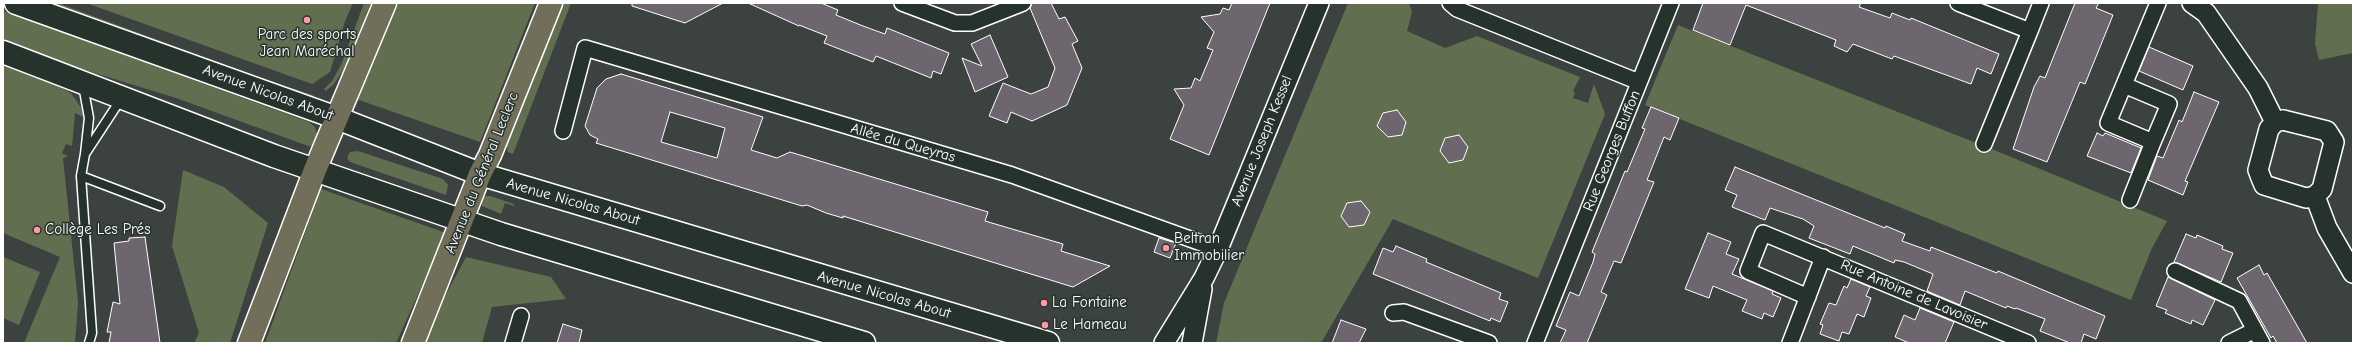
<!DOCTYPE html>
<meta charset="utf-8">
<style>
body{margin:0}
#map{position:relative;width:2356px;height:346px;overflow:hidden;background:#3c4240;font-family:"Comic Neue",sans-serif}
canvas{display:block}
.frame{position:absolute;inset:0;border:4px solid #fff;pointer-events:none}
</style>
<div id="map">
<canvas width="2356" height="346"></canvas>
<div class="frame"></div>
</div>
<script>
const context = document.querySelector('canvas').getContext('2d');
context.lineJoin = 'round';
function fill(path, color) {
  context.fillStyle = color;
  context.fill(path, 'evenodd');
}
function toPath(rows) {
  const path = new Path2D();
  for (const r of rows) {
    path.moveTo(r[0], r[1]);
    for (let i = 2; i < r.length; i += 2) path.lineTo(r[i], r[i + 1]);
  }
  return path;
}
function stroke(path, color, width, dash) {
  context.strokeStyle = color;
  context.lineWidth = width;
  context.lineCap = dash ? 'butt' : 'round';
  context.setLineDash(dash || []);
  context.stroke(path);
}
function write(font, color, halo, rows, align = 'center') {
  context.font = font + ' "Comic Neue",sans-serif';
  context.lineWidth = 3;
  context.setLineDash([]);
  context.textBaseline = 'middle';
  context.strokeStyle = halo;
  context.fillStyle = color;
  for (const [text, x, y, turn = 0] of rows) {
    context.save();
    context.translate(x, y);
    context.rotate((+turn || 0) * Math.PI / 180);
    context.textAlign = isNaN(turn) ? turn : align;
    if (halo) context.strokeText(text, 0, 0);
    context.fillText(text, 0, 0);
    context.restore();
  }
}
fill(toPath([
 [45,3,58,3,252,75,315,96,308,97],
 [86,3,353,3,345,21,330,72,312,84],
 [364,3,371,3,345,67,334,84,326,91,324,89,332,81,341,65],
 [395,3,535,3,480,142,356,99],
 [557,3,571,3,513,154,508,152,505,139],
 [1348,3,1409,3,1412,12,1407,31,1445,48,1477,36,1580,77,1573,91,1575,93,1573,98,1588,103,1594,84,1605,114,1538,278,1393,219,1321,343,1216,343,1224,303],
 [2318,3,2353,3,2353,53,2319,60,2315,44],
 [3,11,309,122,315,127,317,135,311,147,176,98,36,55,3,41],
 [1678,25,1994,150,2167,221,2152,248,2131,300,1645,105],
 [3,64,37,75,71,93,82,109,83,117,75,113,72,146,66,144,62,153,68,156,63,158,78,302,75,343,24,343,60,257,3,233],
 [358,151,443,179,448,185,446,195,350,162,347,158,350,152],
 [183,170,224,187,268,223,230,343,194,343,199,333,172,246],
 [321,189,446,233,396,343,265,343],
 [484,196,490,196,514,204,514,206,505,203,501,214,482,206,480,200],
 [3,257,40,272,19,325,3,318],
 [466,257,551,277,566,299,492,307,482,343,426,343,444,298]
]), '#626e50');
const building = toPath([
 [632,3,723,3,685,23,632,6,632,3],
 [748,3,821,3,838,10,836,15,863,26,885,34,887,28,949,53,941,74,933,71,931,78,876,56,873,62,824,43,827,36,799,25,799,26,748,3],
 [1032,3,1051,3,1059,19,1065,17,1078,41,1072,44,1082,68,1067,105,1032,121,1011,112,1007,123,989,116,1003,83,1031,94,1048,87,1055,68,1030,8,1032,3],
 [1232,3,1270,3,1209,155,1170,139,1184,105,1174,89,1191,88,1195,78,1200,81,1213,50,1207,48,1214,32,1201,17,1220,14,1223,8,1229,10,1232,3],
 [1703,3,1861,3,1859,7,1890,18,1892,13,1910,20,1911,18,1999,54,1991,74,1977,68,1971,84,1894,56,1892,59,1853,44,1847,52,1834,46,1836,40,1746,5,1730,45,1693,30,1703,3],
 [2075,3,2099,3,2096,8,2113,15,2085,84,2080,82,2047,162,2013,149,2034,87,2040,76,2045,78,2075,3],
 [990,35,1008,77,975,92,962,58,982,66,971,44,990,35],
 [2149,47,2193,66,2183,90,2139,71,2149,47],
 [621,74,763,117,751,150,777,158,790,152,988,212,985,221,1063,244,1061,251,1110,266,1073,287,843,216,843,218,826,213,807,205,802,206,596,143,598,139,590,135,585,126,597,88,606,79,621,74],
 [670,112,725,128,717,158,661,142,670,112],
 [2194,92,2219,102,2185,181,2188,182,2183,195,2148,180,2157,156,2163,158,2179,120,2182,122,2194,92],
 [1651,107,1679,118,1670,140,1664,137,1647,180,1654,182,1621,263,1614,261,1601,292,1607,295,1587,343,1560,343,1566,330,1556,326,1570,292,1579,296,1593,262,1595,254,1592,252,1625,171,1627,172,1645,129,1642,128,1651,107],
 [1397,110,1406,122,1402,135,1388,137,1377,126,1383,113,1397,110],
 [2097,133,2103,136,2105,133,2141,148,2131,173,2087,156,2097,133],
 [1459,135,1468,147,1463,160,1449,163,1440,151,1445,138,1459,135],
 [1735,167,1885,228,1886,226,1905,234,1902,241,1930,251,1931,247,1997,273,1998,271,2105,316,2096,339,2084,334,2081,343,2070,343,2040,331,2045,319,2016,308,2015,309,2007,306,2006,308,1965,291,1960,305,1927,291,1933,274,1904,262,1895,260,1894,263,1853,246,1850,254,1809,238,1814,226,1803,219,1770,208,1765,220,1732,207,1737,195,1725,190,1735,167],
 [1361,201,1370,212,1364,225,1349,227,1341,216,1347,203,1361,201],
 [1708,233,1731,242,1726,254,1739,259,1732,274,1773,291,1772,294,1781,298,1773,317,1764,313,1762,319,1742,311,1747,300,1713,286,1709,298,1685,289,1708,233],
 [2186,234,2196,238,2197,235,2223,246,2222,249,2233,253,2221,282,2174,262,2186,234],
 [145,237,160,343,109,343,111,332,107,332,113,302,120,304,114,243,129,241,129,238,145,237],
 [1159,238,1176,243,1170,258,1154,252,1159,238],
 [1396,246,1427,259,1426,262,1501,293,1499,299,1508,302,1500,322,1491,318,1490,321,1373,274,1383,248,1393,252,1396,246],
 [2259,265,2264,275,2267,273,2307,343,2277,343,2273,336,2271,338,2237,278,2259,265],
 [2168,277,2215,300,2203,325,2192,320,2191,324,2165,313,2167,310,2156,306,2168,277],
 [1851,279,1870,287,1866,296,1871,298,1864,317,1857,314,1849,334,1842,332,1839,341,1820,334,1823,325,1820,324,1829,303,1836,305,1844,286,1847,288,1851,279],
 [1920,308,1954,322,1945,343,1909,343,1895,337,1904,315,1915,320,1920,308],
 [1341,320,1366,329,1359,343,1332,343,1341,320],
 [563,324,582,330,579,343,557,343,563,324]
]);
fill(building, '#6e666e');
stroke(building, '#fff', 1);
const service = toPath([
 [83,85,89,118,85,154,121,99],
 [85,154,81,176,160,206],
 [81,176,92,333,89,343]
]);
const minor = toPath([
 [902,3,955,23,972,23,1023,3],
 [1450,3,1457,9,1639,82],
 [1958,3,2030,31,2041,3],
 [2124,85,2169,104,2153,142,2108,123,2158,3],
 [563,131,585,48,1012,175,1218,249],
 [1984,144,2030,31],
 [2130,200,2153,142],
 [2175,271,2239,301,2262,343],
 [1808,297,1748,271,1763,233,2028,343],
 [1393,313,1404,312,1489,343],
 [513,343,521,316],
 [1535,343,1671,3],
 [1790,343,1823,257],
 [2229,343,2255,330]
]);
const tertiary = toPath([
 [2192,3,2206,13,2258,88,2275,122],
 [2283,120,2327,131,2334,142,2322,189,2315,196,2306,198,2264,185,2261,178,2258,170,2269,129,2275,122,2283,120],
 [2315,196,2327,228,2353,273],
 [1164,343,1204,278,1218,249,1319,3],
 [1192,343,1202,289]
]);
const secondary = toPath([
 [16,3,337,118,480,174,1048,343],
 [3,52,274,156,501,234,864,343]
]);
const primary = toPath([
 [249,343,315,170,385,3],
 [413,343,480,174,490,155,551,3]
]);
stroke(service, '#fff', 11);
stroke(minor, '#fff', 18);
stroke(tertiary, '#fff', 22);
stroke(secondary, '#fff', 25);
stroke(primary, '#fff', 25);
stroke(service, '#26332d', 8);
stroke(minor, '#26332d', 15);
stroke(tertiary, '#26332d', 19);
stroke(secondary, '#26332d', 22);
stroke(primary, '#716e59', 22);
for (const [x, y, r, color] of [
 [307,20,4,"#ff9aa2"],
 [37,230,4,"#ff9aa2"],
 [1166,248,4,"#ff9aa2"],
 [1044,303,4,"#ff9aa2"],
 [1045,325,4,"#ff9aa2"]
]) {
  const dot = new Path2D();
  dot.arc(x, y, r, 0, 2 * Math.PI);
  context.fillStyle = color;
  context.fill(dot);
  stroke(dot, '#26332d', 1.5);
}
write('15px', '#fff', '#26332d', [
 ["Parc des sports",307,35,"center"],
 ["Jean Maréchal",307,52,"center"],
 ["Collège Les Prés",45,230],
 ["Beltran",1174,239],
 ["Immobilier",1174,256],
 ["La Fontaine",1052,303],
 ["Le Hameau",1053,325]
], 'left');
write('15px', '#fff', '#26332d', [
 ["Avenue Nicolas About",268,93,20],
 ["Avenue Joseph Kessel",1262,141,-68],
 ["Allée du Queyras",903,143,16],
 ["Rue Georges Buffon",1612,151,-68],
 ["Avenue du Général Leclerc",482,173,-68],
 ["Avenue Nicolas About",573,202,16],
 ["Avenue Nicolas About",884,295,16],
 ["Rue Antoine de Lavoisier",1914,295,23]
]);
</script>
